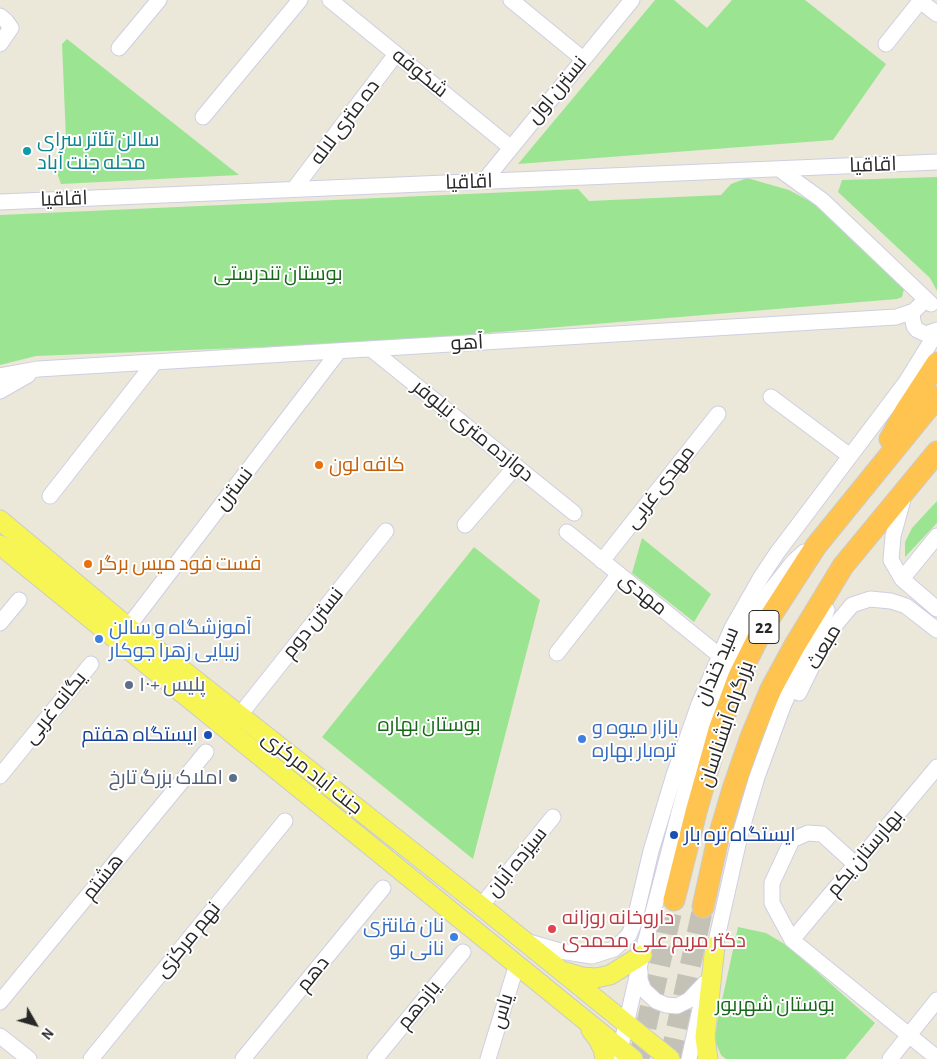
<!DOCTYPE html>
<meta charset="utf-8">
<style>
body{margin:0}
#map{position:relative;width:937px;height:1059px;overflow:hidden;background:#ebe8d9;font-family:"Alegreya Sans",sans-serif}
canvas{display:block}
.north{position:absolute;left:10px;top:999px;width:50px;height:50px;-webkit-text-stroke:4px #fff;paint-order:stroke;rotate:128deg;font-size:14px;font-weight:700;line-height:20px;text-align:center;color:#282828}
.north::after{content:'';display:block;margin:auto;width:18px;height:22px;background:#282828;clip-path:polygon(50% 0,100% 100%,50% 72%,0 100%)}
</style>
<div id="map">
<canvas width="937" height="1059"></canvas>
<div class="north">N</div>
</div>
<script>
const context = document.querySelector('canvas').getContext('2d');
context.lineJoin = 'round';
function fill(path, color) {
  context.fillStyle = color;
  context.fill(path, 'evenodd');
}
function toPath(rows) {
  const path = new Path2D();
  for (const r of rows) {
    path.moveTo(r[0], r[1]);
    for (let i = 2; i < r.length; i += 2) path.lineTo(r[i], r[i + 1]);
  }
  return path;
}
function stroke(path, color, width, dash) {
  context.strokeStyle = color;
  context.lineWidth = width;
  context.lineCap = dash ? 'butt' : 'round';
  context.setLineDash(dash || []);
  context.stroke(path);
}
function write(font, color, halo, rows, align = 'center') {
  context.font = font + ' "Alegreya Sans",Cairo,sans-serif';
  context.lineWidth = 4;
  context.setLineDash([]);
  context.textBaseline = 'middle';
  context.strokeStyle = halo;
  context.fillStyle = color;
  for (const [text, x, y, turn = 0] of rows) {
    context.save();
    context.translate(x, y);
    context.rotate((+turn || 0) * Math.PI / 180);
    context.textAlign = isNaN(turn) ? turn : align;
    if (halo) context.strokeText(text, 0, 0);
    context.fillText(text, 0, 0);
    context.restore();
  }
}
fill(toPath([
 [655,0,674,0,707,28,732,0,805,0,886,64,833,140,518,164],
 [67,39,239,175,61,184,53,162,64,149,61,145,66,139,62,44],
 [937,177,937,291,930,278,838,192,842,180],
 [747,178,789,190,813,203,904,289,902,297,897,299,415,339,267,347,36,356,0,365,0,215,578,189,589,201,721,195,731,184],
 [937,501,937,523,905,557,905,542,912,528],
 [642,538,711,594,694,622,632,573],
 [474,547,540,600,473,859,322,737],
 [738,927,766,933,788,946,875,1023,845,1059,726,1059,721,1055,715,1041,717,1023]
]), '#9be592');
stroke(toPath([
 [639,1059,674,900],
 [670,1059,703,907]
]), '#c4c2b6', 21, [21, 11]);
const minor = toPath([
 [330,0,510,147],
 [511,0,583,59],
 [919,0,937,14],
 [0,16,6,21,11,28,0,44],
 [886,44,921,0],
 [119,48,159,0],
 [203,117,300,0],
 [779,169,822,200,931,304],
 [484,181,632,0],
 [294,189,396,54],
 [0,202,937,162],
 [920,305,914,311,912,316,914,326,917,330,926,334,937,330],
 [371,349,574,513],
 [0,376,38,369,896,317,914,311],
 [0,391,28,375],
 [771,397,850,456],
 [50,496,155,362],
 [904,496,893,536,891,560,902,579,937,609],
 [465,525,516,466],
 [567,532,720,656],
 [602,561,718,414],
 [902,579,937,536],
 [0,623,19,600],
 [128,627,339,351],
 [557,653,619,574],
 [799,693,821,648,836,624,852,605,870,599,891,601,906,606,937,630],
 [239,716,386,531],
 [0,776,91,664],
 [855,864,822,834,808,833,792,840,772,883,772,903,792,940,937,1058],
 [481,906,553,817],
 [792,940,937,767],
 [529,942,560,951,592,956,614,949,629,935,634,923,651,851,674,775,699,704,732,628,761,577,777,553,906,382,937,332],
 [713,955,741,831,757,777,783,706,827,610],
 [640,971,640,980,644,990,656,1001,666,1005,677,1006,689,1000,705,983],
 [0,1002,206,752],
 [0,1036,29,1059],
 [91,1059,285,821],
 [243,1059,383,888],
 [375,1059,463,952],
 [488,1059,517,964],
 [618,1059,642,955,680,809,693,762,709,716,727,672,747,630,771,590,794,561,804,552],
 [689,1059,702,1000],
 [890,1059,937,1000]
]);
const major = toPath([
 [0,520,128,627,481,906,670,1059],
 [0,545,633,1059],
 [566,972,582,977,596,978,610,975,642,955],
 [591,1030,598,1039,603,1049,605,1059],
 [708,1059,705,1037,715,946]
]);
const highway = toPath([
 [890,439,905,412,937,363],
 [674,900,696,812,719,730,739,676,763,628,816,546,937,397],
 [703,907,717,843,733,789,751,737,771,689,795,645,843,566,937,452]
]);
stroke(minor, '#cfcee2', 17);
stroke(major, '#cbcbcb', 21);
stroke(highway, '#cbcbcb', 23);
stroke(minor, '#fff', 15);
stroke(major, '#f6f554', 19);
stroke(highway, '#ffc450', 21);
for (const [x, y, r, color] of [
 [27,151,5,"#0f9aa8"],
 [319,465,5,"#e8710a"],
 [88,564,5,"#e8710a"],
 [99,639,5,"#3f7fe0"],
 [129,685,5,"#5c6f8a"],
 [208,735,5,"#1a4fb4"],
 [582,739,5,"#3f7fe0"],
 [233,778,5,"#5c6f8a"],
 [674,835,5,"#1a4fb4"],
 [552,929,5,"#e0444e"],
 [454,937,5,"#3f7fe0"]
]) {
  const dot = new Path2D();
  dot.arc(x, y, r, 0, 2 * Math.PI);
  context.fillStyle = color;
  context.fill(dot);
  stroke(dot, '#fff', 2);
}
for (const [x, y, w] of [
 [764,627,30]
]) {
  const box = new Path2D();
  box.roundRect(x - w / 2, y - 16.5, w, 33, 4);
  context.fillStyle = '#fff';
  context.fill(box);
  stroke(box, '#282828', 1);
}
write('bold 19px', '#282828', null, [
 ["22",764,627]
]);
write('20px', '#282828', '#fff', [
 ["شکوفه",420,73,39],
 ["نسترن اول",557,90,-50],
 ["ده متری لاله",345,122,-53],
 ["اقاقیا",873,165,-2],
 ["اقاقیا",469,182,-2],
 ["اقاقیا",64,199,-2],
 ["آهو",467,343,-3],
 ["دوازده متری نیلوفر",473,431,39],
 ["مهدی غربی",660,487,-52],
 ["نسترن",234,489,-52],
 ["مهدی",643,594,39],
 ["نسترن دوم",313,623,-51],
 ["مبعث",824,647,-60],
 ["سید خندان",717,666,-67],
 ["یگانه غربی",55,708,-51],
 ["بزرگراه آبشناسان",726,724,-71],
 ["جنت آباد مرکزی",312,773,38],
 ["بهارستان یکم",865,853,-50],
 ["سیزده آبان",517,862,-51],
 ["هشتم",103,877,-51],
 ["نهم مرکزی",188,940,-51],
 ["دهم",313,974,-51],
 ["یازدهم",419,1005,-51],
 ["یاس",502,1011,-73]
]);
write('20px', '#0d838f', '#fff', [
 ["سالن تئاتر سرای",37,140],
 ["محله جنت آباد",37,163]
], 'left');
write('20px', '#166718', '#fff', [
 ["بوستان تندرستی",278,274],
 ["بوستان بهاره",429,725],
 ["بوستان شهریور",775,1005]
]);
write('20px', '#c56008', '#fff', [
 ["کافه لون",329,465],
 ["فست فود میس برگر",98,564]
], 'left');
write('20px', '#366cbe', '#fff', [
 ["آموزشگاه و سالن",109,628],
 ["زیبایی زهرا جوکار",109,651],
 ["بازار میوه و",592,728],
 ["تره‌بار بهاره",592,751],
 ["نان فانتزی",444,926,"right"],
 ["نانی نو",444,949,"right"]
], 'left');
write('20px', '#4e5e75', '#fff', [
 ["پلیس +۱۰",139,685],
 ["املاک بزرگ تارخ",223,778,"right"]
], 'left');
write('20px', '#164399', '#fff', [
 ["ایستگاه هفتم",198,735],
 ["ایستگاه تره بار",684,835,"left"]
], 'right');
write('20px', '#be3a42', '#fff', [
 ["داروخانه روزانه",562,918],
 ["دکتر مریم علی محمدی",562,941]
], 'left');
</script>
